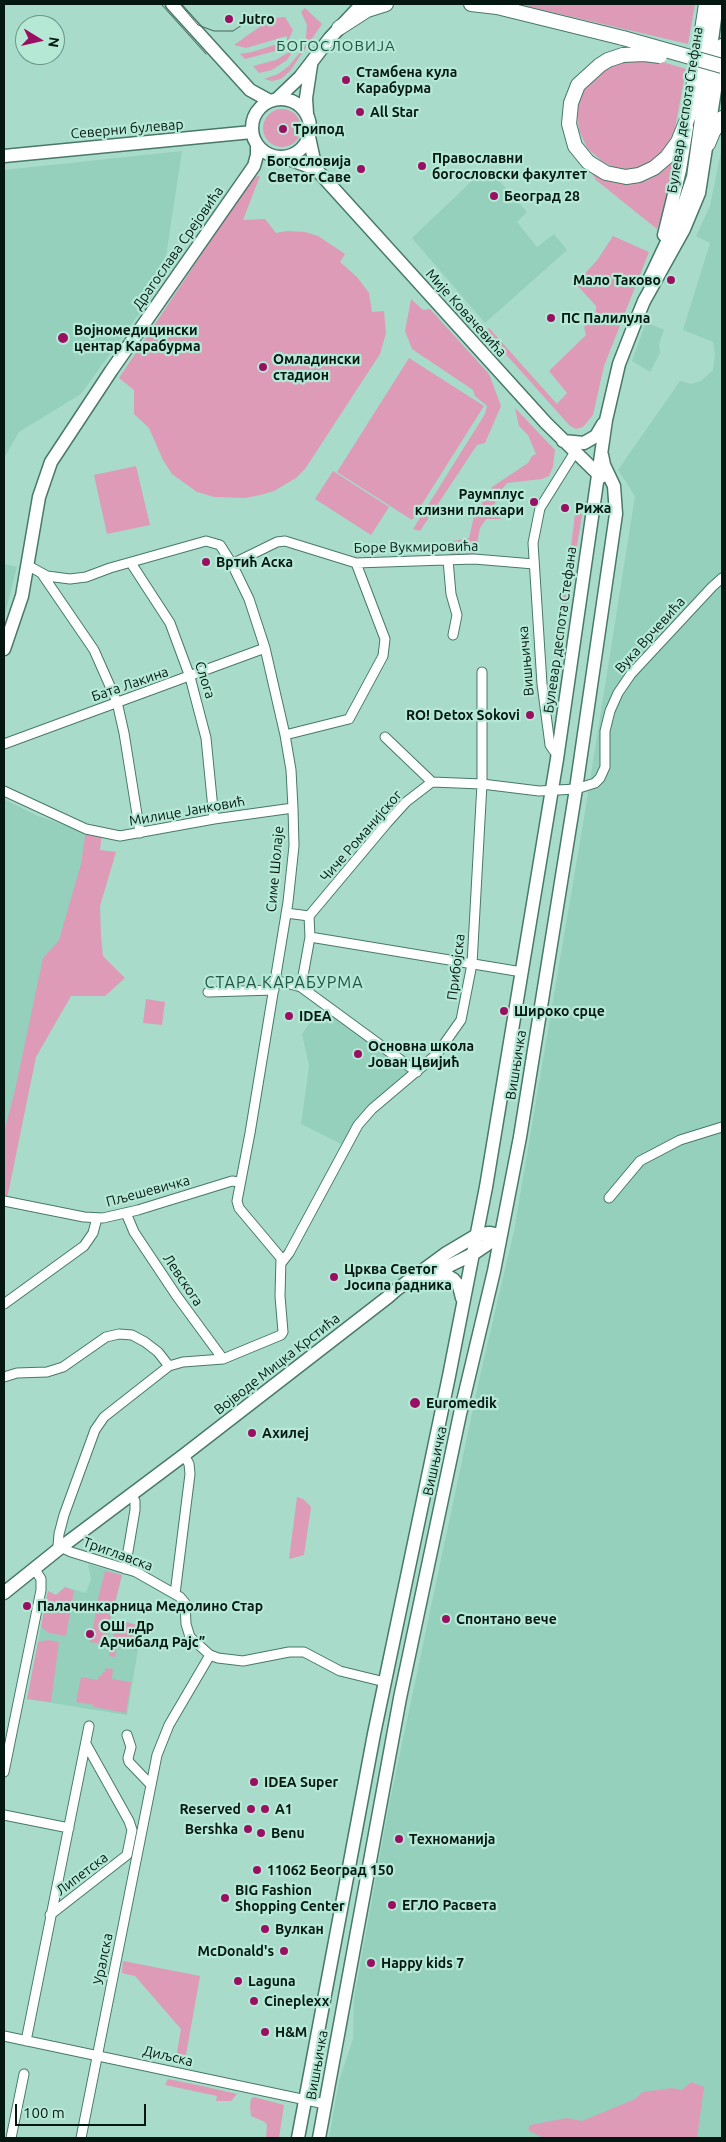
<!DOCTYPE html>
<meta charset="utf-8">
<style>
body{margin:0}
#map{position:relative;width:726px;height:2142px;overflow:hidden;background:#a8dbc9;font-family:Ubuntu,sans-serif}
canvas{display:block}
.frame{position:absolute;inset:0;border:5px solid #041711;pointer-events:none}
.north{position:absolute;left:15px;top:15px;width:50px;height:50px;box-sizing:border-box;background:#b5e9d6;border:1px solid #6e9587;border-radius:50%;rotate:99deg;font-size:14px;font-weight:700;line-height:20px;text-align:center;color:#041711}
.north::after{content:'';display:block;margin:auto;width:18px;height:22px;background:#990f62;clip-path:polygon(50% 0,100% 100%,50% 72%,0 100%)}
.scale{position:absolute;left:15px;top:2104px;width:131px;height:22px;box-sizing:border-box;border:2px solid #041711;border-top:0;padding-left:6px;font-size:15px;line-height:18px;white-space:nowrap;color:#041711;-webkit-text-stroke:4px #b5e9d6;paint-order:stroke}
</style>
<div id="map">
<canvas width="726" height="2142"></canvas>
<div class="frame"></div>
<div class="north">N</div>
<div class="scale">100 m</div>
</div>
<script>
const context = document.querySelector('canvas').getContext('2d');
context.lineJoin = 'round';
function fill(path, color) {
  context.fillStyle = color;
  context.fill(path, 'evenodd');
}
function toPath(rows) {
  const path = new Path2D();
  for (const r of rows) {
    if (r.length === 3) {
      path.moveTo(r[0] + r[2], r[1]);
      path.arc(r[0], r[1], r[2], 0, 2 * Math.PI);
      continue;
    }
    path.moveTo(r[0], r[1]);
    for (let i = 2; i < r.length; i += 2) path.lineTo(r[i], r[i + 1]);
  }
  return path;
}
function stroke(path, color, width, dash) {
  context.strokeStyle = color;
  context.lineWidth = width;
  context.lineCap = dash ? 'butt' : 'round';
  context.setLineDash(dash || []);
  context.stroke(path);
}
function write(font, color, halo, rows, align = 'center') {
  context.font = font + ' Ubuntu,sans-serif';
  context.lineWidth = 4.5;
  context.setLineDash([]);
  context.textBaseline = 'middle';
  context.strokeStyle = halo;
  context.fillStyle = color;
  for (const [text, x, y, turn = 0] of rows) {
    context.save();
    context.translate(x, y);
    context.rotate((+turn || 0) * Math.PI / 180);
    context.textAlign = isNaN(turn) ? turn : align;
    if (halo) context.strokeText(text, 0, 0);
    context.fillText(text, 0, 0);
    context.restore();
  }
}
fill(toPath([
 [722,147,722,2138,329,2138,339,2081,353,2039,354,1999,389,1805,480,1376,514,1231,585,812,635,496,618,470,680,381,691,384,701,381,713,370,715,354,713,342,683,330,710,243,696,236,710,206],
 [182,151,162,282,81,394,19,432,4,458,4,170],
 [486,175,496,177,527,212,517,222,537,247,554,234,567,250,485,323,412,238,474,179],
 [646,322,664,330,659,344,660,353,650,372,632,361],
 [4,564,17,567,4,618],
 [4,799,38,816,99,837,52,960,4,1163],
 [322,1006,411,1072,343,1145,301,1124,309,1066,302,1034],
 [88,1564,122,1574,111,1618,142,1626,127,1715,27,1699,48,1591,56,1595,65,1587,86,1593,91,1579]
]), '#95d0bc');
fill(toPath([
 [517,4,695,4,688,44],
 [305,8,322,24,290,71,281,79,272,81,264,79,278,74,289,66,305,46,307,25,301,12],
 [285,17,293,30,286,45,279,50,245,59,240,54,252,52,287,41,287,36,246,48,234,45,265,23,275,18],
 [294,49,287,60,272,70,259,73,253,66,276,60],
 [634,59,660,61,686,69,675,129,665,149,651,163,639,168,626,169,614,167,603,162,587,148,579,130,577,111,579,98,593,76,612,65],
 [282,128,19],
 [677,155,669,192,657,229,596,180,591,172,616,179],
 [260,176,243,220,265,219,276,233,287,231,305,232,318,236,345,254,340,262,357,277,369,293,372,312,384,311,386,333,380,354,305,469,296,478,274,491,260,495,245,498,214,497,197,492,172,474,163,460,149,428,134,414,134,390,119,378,253,177],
 [613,236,649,252,604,366,593,415,583,427,576,429,570,426,485,331,489,328,557,404,567,393,549,371,586,335,584,327,596,314,596,306,576,284,598,259],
 [411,299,423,310,430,309,489,374,501,406,485,443,477,445,420,531,413,529,485,414,487,406,475,396,473,390,412,349,405,331],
 [409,358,484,406,412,520,337,472],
 [515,408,555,450,553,467,549,476,542,479,507,483,498,494,494,506,501,519,486,519,480,528,474,559,448,560,453,541,469,538,474,516,492,487,528,463,532,456,536,454,528,435,519,426],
 [136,466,150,525,107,534,94,475],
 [333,471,389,507,371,535,315,499],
 [577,512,582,515,576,552,575,554,570,554,575,514],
 [566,584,570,586,558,668,556,668,558,641,564,585],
 [86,829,102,833,100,850,116,852,100,906,101,936,103,956,125,978,105,996,71,996,36,1057,8,1194,7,1198,4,1198,4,1132,15,1090,43,958,59,940,81,864],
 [146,999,165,1002,162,1025,143,1023],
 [297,1497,303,1499,311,1507,304,1555,289,1559],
 [105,1571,122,1575,114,1607,97,1603],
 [65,1587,74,1591,66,1636,49,1633,41,1627,48,1591,56,1595],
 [97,1607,112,1610,105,1644,90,1642],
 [117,1620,141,1626,137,1650,117,1647,115,1657,109,1656],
 [48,1640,59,1642,51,1702,27,1699,38,1642],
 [105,1668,113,1669,112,1679,131,1682,126,1713,94,1707,94,1705,76,1702,81,1677,98,1680,99,1676,102,1676,103,1672,105,1672],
 [123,1961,200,1976,184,2066,175,2064,181,2029,135,1976,122,1973],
 [168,2079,207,2087,237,2094,231,2101,216,2101,217,2096,165,2085],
 [691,2082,704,2087,697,2138,543,2138,528,2130,530,2125,567,2118,582,2121,635,2099,643,2092,672,2088,682,2090],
 [254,2097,284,2105,279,2138,266,2138,267,2125,265,2122,251,2116,250,2106,251,2099]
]), '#dd9bb8');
const street = toPath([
 [448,560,451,594,457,615,453,635],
 [131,563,170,623,190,677,206,738,214,819],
 [232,564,277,542,285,541,356,563,474,559,534,564],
 [27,565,47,576,70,579,86,577,110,568,206,541,220,545,232,564,249,599,265,648,285,735,291,770,293,808,294,846,288,902,250,1133,237,1201,239,1208,281,1258,280,1296,283,1332,281,1335,223,1359,183,1362,169,1366,104,1417,95,1430,64,1515,59,1534,58,1546,71,1552,136,1572,180,1597,185,1603,186,1624,190,1637,210,1655,218,1658,243,1661,289,1652,304,1652,340,1671,385,1682],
 [42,574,94,650,117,702,124,733,140,833],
 [285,735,349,719,383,656,385,639,356,563],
 [385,737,432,782],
 [4,744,265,648],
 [558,752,554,751,550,745,542,684,533,543,540,508,575,452],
 [4,791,86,829,120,836,214,819,293,808],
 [286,913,309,916,387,823,406,802,432,782,482,784,539,791,576,789,595,783,600,778,605,767,605,731,610,711,618,693,631,674,712,587,722,578],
 [310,937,522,972],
 [275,980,301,987,417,1072],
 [301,987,310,937,309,916],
 [208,992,274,990],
 [609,1198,640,1161,680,1140,722,1127],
 [4,1201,84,1217,103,1218,138,1210,232,1181,239,1182],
 [126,1213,134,1232,176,1295,223,1359],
 [282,1262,289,1253,358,1125,372,1109,437,1054,461,1020,472,964,482,784,482,672],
 [4,1304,84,1246,93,1233,97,1218],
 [4,1377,17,1373,47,1372,63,1367,106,1337,119,1334,132,1335,145,1342,158,1352,169,1366],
 [125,1569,135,1510,135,1501,131,1495],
 [175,1594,190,1474,189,1464,184,1455],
 [127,1735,131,1747,128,1758,129,1762,151,1785],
 [4,1772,41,1590,41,1579,34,1568],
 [4,1815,69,1828],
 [50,1915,127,1855,132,1830,129,1821,86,1744],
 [4,2036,325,2104],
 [26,2041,89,1726],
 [11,2138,24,2074],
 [81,2138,157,1755,169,1725,210,1655]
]);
const secondary = toPath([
 [172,4,250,90,270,101],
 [281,128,29],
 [277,99,300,77,330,38,362,4],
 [307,114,306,98,311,65],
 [309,137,316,169],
 [4,156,252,132],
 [283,157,316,169,546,423,601,477],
 [664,235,680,170,687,127],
 [648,282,682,210,693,177,717,4],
 [563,441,584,443,596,436,603,424],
 [4,649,22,596,39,497,51,462,111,371,254,166,257,155,257,144],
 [432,1275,445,1274,453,1279,459,1286,462,1298],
 [420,1280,473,1254,501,1235],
 [4,1593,60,1548,184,1455,388,1297,396,1290,445,1254,477,1235,489,1233,501,1235],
 [298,2138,374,1734,449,1376,486,1187,557,759,606,420,619,364,635,323,644,301,684,229,699,193,722,45],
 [319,2138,400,1698,460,1414,494,1271,520,1137,576,789,616,514,614,486,604,465,602,455]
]);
const primary = toPath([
 [471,4,497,7,623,38],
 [339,28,367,10,386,4],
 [623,55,608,60,600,65,578,85,571,103,569,124,575,146,588,162,606,173,626,177,639,175,654,168,667,157,678,142,689,115,706,4],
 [708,144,713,132,722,118]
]);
stroke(street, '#487969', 11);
stroke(secondary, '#487969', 15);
stroke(primary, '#487969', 16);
stroke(street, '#fff', 9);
stroke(secondary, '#fff', 12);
stroke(primary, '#fff', 14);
stroke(toPath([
 [161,4,206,54],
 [180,4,198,25,214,31,233,31,245,23]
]), '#45645a', 1);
const primaryBridge = toPath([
 [623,38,722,66],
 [623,55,644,54,660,56]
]);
stroke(primaryBridge, '#487969', 16, []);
stroke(primaryBridge, '#fff', 14);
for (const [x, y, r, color] of [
 [229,19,5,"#990f62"],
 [346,80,5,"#990f62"],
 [360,112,5,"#990f62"],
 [283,129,5,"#990f62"],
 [422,166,5,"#990f62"],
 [361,169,5,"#990f62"],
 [494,196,5,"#990f62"],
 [671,280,5,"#990f62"],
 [551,318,5,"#990f62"],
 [63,338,6,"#990f62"],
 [263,367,5,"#990f62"],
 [534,502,5,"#990f62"],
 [565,508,5,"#990f62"],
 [206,562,5,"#990f62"],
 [530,715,5,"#990f62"],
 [504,1011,5,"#990f62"],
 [289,1016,5,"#990f62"],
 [358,1054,5,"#990f62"],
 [334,1277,5,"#990f62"],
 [415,1403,6,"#990f62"],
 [252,1433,5,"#990f62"],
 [27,1606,5,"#990f62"],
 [446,1619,5,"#990f62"],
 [90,1634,5,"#990f62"],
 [254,1782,5,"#990f62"],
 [251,1809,5,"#990f62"],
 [265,1809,5,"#990f62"],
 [248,1829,5,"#990f62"],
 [261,1833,5,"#990f62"],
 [399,1839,5,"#990f62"],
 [257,1870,5,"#990f62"],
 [225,1898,5,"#990f62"],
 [392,1905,5,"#990f62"],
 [265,1929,5,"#990f62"],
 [284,1951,5,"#990f62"],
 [371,1963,5,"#990f62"],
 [238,1981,5,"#990f62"],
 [254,2001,5,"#990f62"],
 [265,2032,5,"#990f62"]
]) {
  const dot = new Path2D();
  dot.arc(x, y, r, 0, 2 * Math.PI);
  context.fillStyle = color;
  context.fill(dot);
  stroke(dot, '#b5e9d6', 2);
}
write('bold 14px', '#041711', '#b5e9d6', [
 ["Jutro",239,19],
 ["Стамбена кула",356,72],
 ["Карабурма",356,88],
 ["All Star",370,112],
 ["Трипод",293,129],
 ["Православни",432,158],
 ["богословски факултет",432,174],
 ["Богословија",351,161,"right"],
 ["Светог Саве",351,177,"right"],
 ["Београд 28",504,196],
 ["Мало Таково",661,280,"right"],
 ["ПС Палилула",561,318],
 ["Војномедицински",74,330],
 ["центар Карабурма",74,346],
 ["Омладински",273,359],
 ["стадион",273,375],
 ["Раумплус",524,494,"right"],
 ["клизни плакари",524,510,"right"],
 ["Рижа",575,508],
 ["Вртић Аска",216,562],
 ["RO! Detox Sokovi",520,715,"right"],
 ["Широко срце",514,1011],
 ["IDEA",299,1016],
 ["Основна школа",368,1046],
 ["Јован Цвијић",368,1062],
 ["Црква Светог",344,1269],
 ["Јосипа радника",344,1285],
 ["Euromedik",426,1403],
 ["Ахилеј",262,1433],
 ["Палачинкарница Медолино Стар",37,1606],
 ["Спонтано вече",456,1619],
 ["ОШ „Др",100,1626],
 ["Арчибалд Рајс”",100,1642],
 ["IDEA Super",264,1782],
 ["Reserved",241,1809,"right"],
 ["A1",275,1809],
 ["Bershka",238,1829,"right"],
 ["Benu",271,1833],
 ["Техноманија",409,1839],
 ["11062 Београд 150",267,1870],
 ["BIG Fashion",235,1890],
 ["Shopping Center",235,1906],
 ["ЕГЛО Расвета",402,1905],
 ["Вулкан",275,1929],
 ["McDonald's",274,1951,"right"],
 ["Happy kids 7",381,1963],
 ["Laguna",248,1981],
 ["Cineplexx",264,2001],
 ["H&M",275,2032]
], 'left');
write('14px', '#041711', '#b5e9d6', [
 ["Булевар деспота Стефана",685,110,-81],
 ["Северни булевар",127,129,-5],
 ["Драгослава Срејовића",178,248,-55],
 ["Мије Ковачевића",466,313,48],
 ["Боре Вукмировића",416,547,-1],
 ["Булевар деспота Стефана",560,630,-82],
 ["Вука Врчевића",650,635,-48],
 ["Вишњичка",526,661,-95],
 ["Слога",205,680,72],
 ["Бата Лакина",130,684,-19],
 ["Милице Јанковић",187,811,-10],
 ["Чиче Романијског",361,836,-49],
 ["Симе Шолаје",275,869,-85],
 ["Прибојска",456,967,-83],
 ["Вишњичка",516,1065,-81],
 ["Пљешевичка",148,1191,-15],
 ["Левскога",183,1280,56],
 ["Војводе Мицка Крстића",277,1364,-38],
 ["Вишњичка",435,1461,-78],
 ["Триглавска",118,1554,20],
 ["Липетска",82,1874,-37],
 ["Уралска",103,1959,-79],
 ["Диљска",168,2056,13],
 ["Вишњичка",317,2065,-80]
]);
context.letterSpacing = '1px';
write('15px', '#225344', '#b5e9d6', [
 ["БОГОСЛОВИЈА",336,46]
]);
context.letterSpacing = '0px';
context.letterSpacing = '1px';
write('16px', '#225344', '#b5e9d6', [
 ["СТАРА КАРАБУРМА",284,983]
]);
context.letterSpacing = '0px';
</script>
